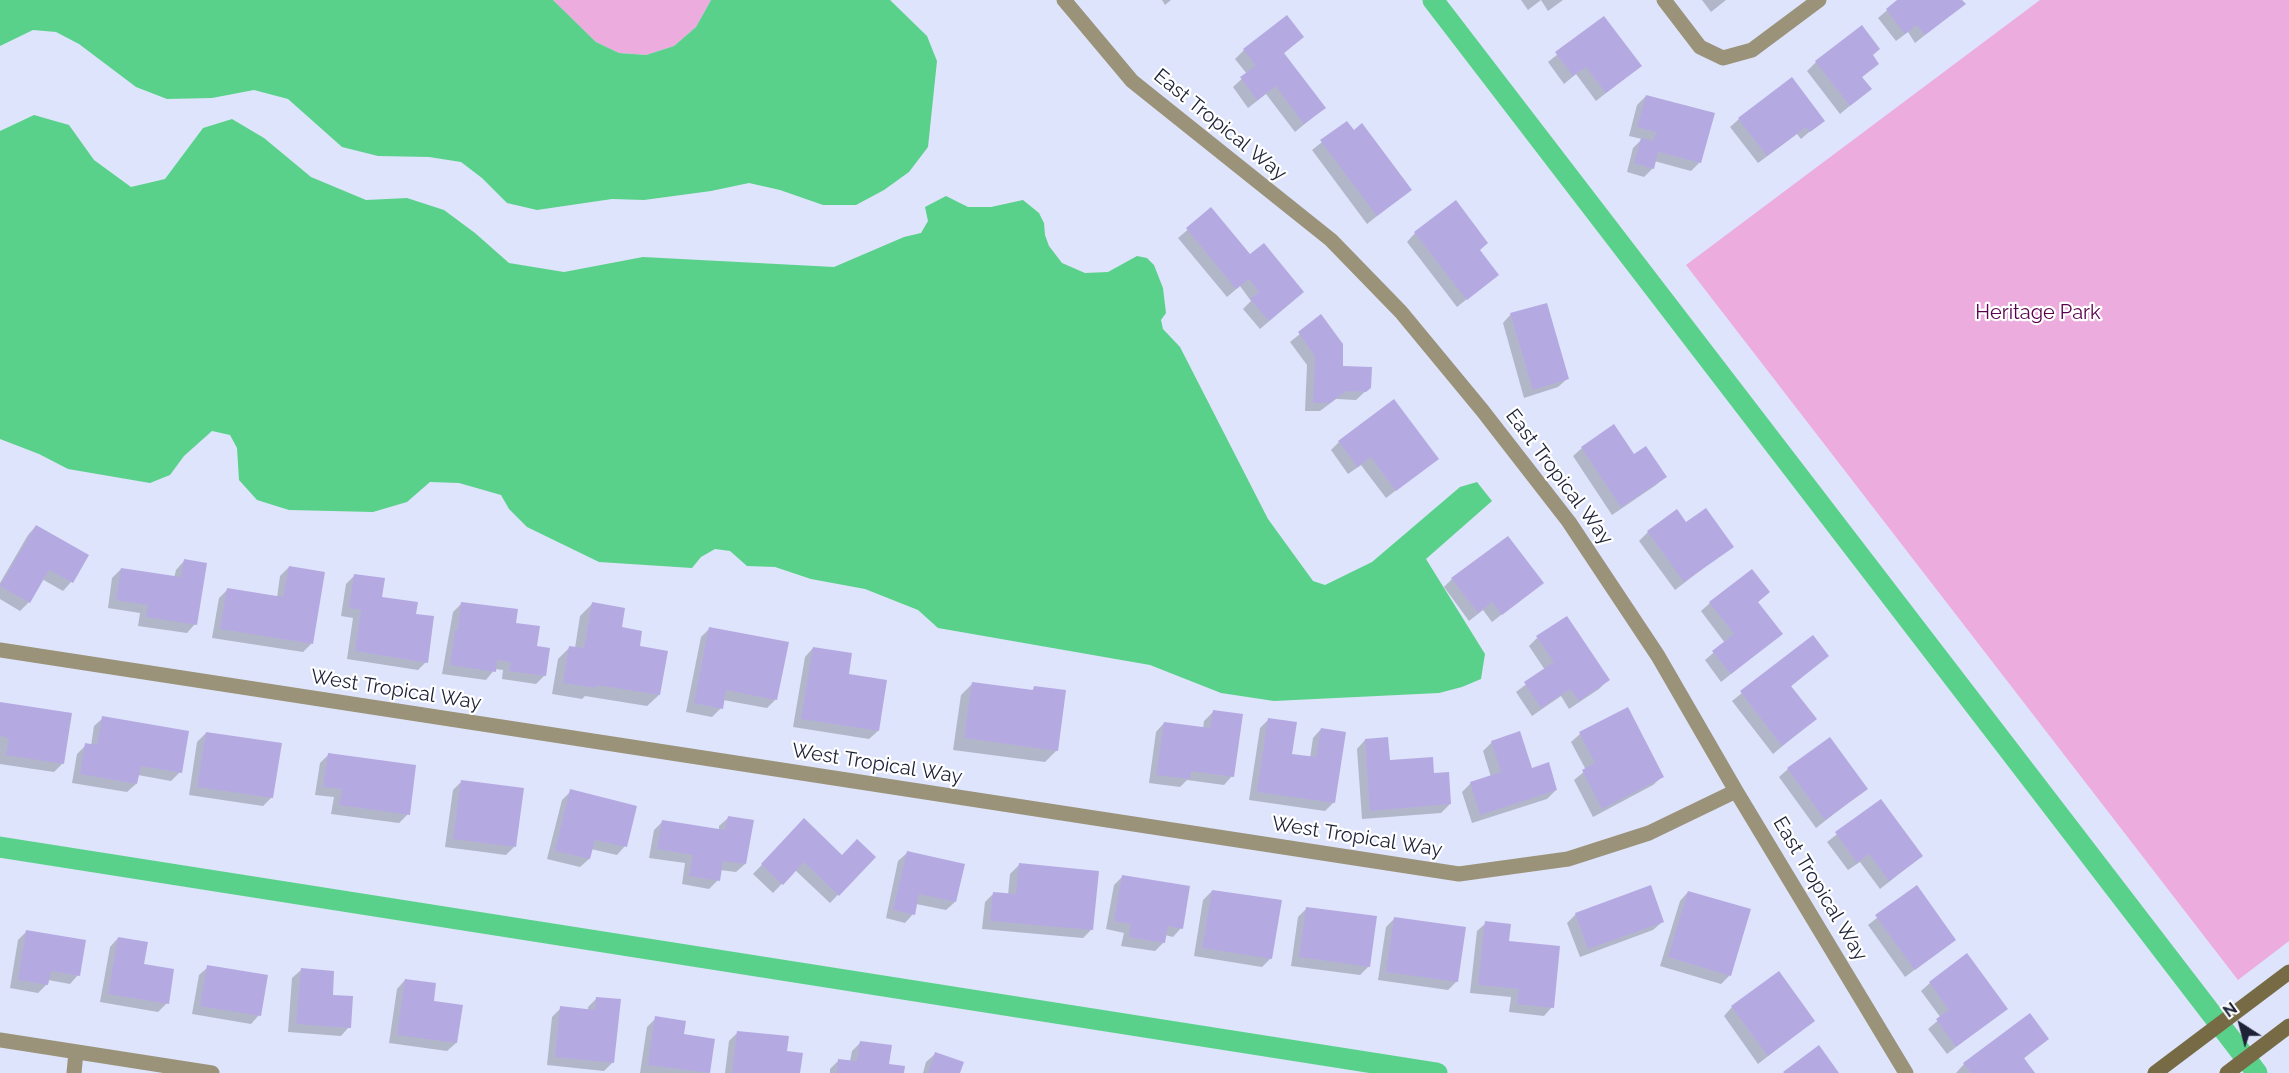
<!DOCTYPE html>
<style>
body{margin:0}
#map{position:relative;width:2289px;height:1073px;overflow:hidden;background:#dee4fc;font-family:Raleway,sans-serif}
canvas{display:block}
.north{position:absolute;left:2211px;top:995px;width:60px;height:60px;-webkit-text-stroke:4px #fff;paint-order:stroke;rotate:324deg;font-size:16px;font-weight:700;line-height:24px;text-align:center;color:#1d2237}
.north::after{content:'';display:block;margin:auto;width:21px;height:27px;background:#1d2237;clip-path:polygon(50% 0,100% 100%,50% 72%,0 100%)}
</style>
<div id="map">
<canvas width="2289" height="1073"></canvas>
<div class="north">N</div>
</div>
<script>
const context = document.querySelector('canvas').getContext('2d');
context.lineJoin = 'round';
function fill(path, color) {
  context.fillStyle = color;
  context.fill(path, 'evenodd');
}
function toPath(rows) {
  const path = new Path2D();
  for (const r of rows) {
    path.moveTo(r[0], r[1]);
    for (let i = 2; i < r.length; i += 2) path.lineTo(r[i], r[i + 1]);
  }
  return path;
}
function stroke(path, color, width, dash) {
  context.strokeStyle = color;
  context.lineWidth = width;
  context.lineCap = dash ? 'butt' : 'round';
  context.setLineDash(dash || []);
  context.stroke(path);
}
function write(font, color, halo, rows, align = 'center') {
  context.font = font + ' Raleway,sans-serif';
  context.lineWidth = 4.5;
  context.setLineDash([]);
  context.textBaseline = 'middle';
  context.strokeStyle = halo;
  context.fillStyle = color;
  for (const [text, x, y, turn = 0] of rows) {
    context.save();
    context.translate(x, y);
    context.rotate((+turn || 0) * Math.PI / 180);
    context.textAlign = isNaN(turn) ? turn : align;
    if (halo) context.strokeText(text, 0, 0);
    context.fillText(text, 0, 0);
    context.restore();
  }
}
fill(toPath([
 [553,0,711,0,696,27,674,46,646,55,619,53,596,42],
 [2040,0,2289,0,2289,941,2238,980,1686,265]
]), '#ecacde');
fill(toPath([
 [0,0,553,0,596,42,619,53,646,55,674,46,696,27,711,0,890,0,927,36,937,61,928,147,909,172,884,190,856,205,823,205,780,190,749,183,711,191,644,200,612,199,537,210,507,203,482,178,461,162,429,157,378,156,342,147,288,99,254,90,212,98,167,99,136,87,79,44,56,32,33,30,0,46],
 [34,115,69,125,94,160,131,187,165,179,203,128,232,119,264,138,311,177,366,200,407,198,444,210,475,233,509,263,564,272,643,257,834,267,904,237,921,233,928,221,925,207,946,196,968,207,991,207,1023,200,1039,213,1044,223,1045,235,1049,246,1062,263,1085,273,1108,272,1137,256,1147,258,1154,265,1163,288,1166,313,1161,320,1163,329,1180,347,1268,519,1313,581,1325,585,1372,562,1460,487,1477,482,1492,501,1426,559,1485,654,1481,679,1462,687,1439,693,1274,701,1221,693,1150,665,938,628,918,610,865,589,811,579,775,567,747,566,730,551,715,549,701,557,692,568,599,562,527,527,509,509,501,495,459,483,430,482,407,502,373,512,289,510,257,500,239,480,237,448,230,435,212,431,184,456,170,475,150,483,68,469,39,454,0,439,0,131]
]), '#5ad18a');
fill(toPath([
 [1162,0,1171,0,1165,5],
 [1521,0,1563,0,1548,11,1541,0,1528,10],
 [1702,0,1726,0,1711,12],
 [1899,0,1960,0,1964,4,1915,43,1908,32,1896,41,1878,18],
 [1603,18,1640,66,1596,101,1576,74,1564,84,1548,62],
 [1302,37,1283,54,1324,108,1295,132,1266,94,1248,108,1233,87,1247,74,1235,59,1244,50],
 [1871,56,1877,64,1861,78,1870,89,1840,114,1807,71,1816,62],
 [1646,96,1700,162,1691,171,1654,161,1653,168,1644,177,1627,172,1633,148,1642,139,1629,136,1637,105],
 [1739,119,1823,120,1801,139,1797,134,1758,163,1730,127],
 [1346,123,1410,190,1367,224,1312,150],
 [1211,210,1250,256,1294,300,1260,329,1243,309,1251,301,1240,286,1227,297,1178,238],
 [1415,233,1479,251,1497,275,1457,307,1407,242],
 [1511,314,1567,379,1558,387,1524,398,1503,323],
 [1321,317,1342,367,1370,387,1356,400,1336,399,1320,411,1305,411,1307,365,1290,342],
 [1614,426,1634,456,1665,477,1656,485,1612,515,1573,456,1582,448],
 [1339,442,1437,459,1386,498,1361,465,1348,474,1331,450],
 [1686,524,1732,546,1675,590,1639,541,1648,532],
 [36,526,71,582,63,591,42,579,29,602,20,611,0,599,0,583,28,535],
 [184,561,195,624,187,633,138,626,140,613,108,608,112,578,121,569,174,578,176,570],
 [289,567,311,644,303,652,212,638,219,598,228,589,277,598,280,576],
 [354,576,380,598,415,615,426,662,418,670,347,659,353,618,341,616,346,584],
 [1452,579,1542,583,1492,622,1483,610,1469,621,1444,587],
 [1768,592,1757,603,1781,634,1721,682,1705,660,1725,643,1701,611,1710,603],
 [462,603,514,624,536,647,545,675,536,684,502,679,503,670,495,669,486,680,442,674,453,612],
 [592,604,621,628,638,647,659,695,647,706,585,696,582,699,552,694,558,659,570,647,575,648,580,616],
 [710,628,776,699,767,708,723,700,721,708,712,717,686,712,701,637],
 [1812,637,1827,656,1790,687,1815,719,1773,754,1732,701],
 [1537,638,1608,680,1599,689,1569,709,1561,696,1532,716,1516,692,1545,670,1529,646],
 [813,648,847,675,878,731,869,739,793,727,805,657],
 [973,683,1031,691,1035,688,1057,750,1045,762,953,750,961,695],
 [0,703,63,763,54,772,0,764],
 [1213,712,1232,776,1224,785,1187,780,1180,787,1149,783,1156,732,1164,723,1203,729,1204,721],
 [103,718,180,772,171,781,138,775,136,784,127,792,72,783,77,754,86,745,91,746,94,726],
 [1268,720,1290,755,1310,758,1313,738,1321,729,1334,802,1325,811,1249,800,1260,728],
 [206,733,272,797,263,806,189,795,197,742],
 [1580,734,1662,777,1653,785,1593,817,1574,780,1586,770,1571,742],
 [1365,740,1388,762,1433,775,1450,804,1441,813,1362,819,1357,749],
 [1492,742,1556,790,1547,799,1472,823,1462,792,1471,783,1491,777,1483,751],
 [329,754,408,814,399,823,331,814,334,797,315,795,320,763],
 [1788,769,1866,789,1816,828,1779,777],
 [461,782,514,847,506,855,445,847,453,790],
 [571,791,625,846,617,855,591,849,589,859,580,867,547,859,562,800],
 [1880,801,1922,856,1880,889,1860,862,1848,870,1827,842],
 [728,818,745,864,736,872,720,870,718,880,709,889,682,884,685,863,649,858,654,830,663,821,719,830,719,826],
 [804,821,842,856,874,857,830,903,795,870,773,893,753,874],
 [907,853,955,902,946,910,916,904,913,914,905,923,886,918,898,861],
 [1019,865,1091,930,1083,938,982,929,985,902,994,893,1008,895,1010,874],
 [1123,876,1181,928,1173,937,1165,935,1164,942,1155,951,1121,946,1124,933,1106,929,1114,885],
 [1916,887,1954,940,1905,977,1868,925],
 [1212,891,1271,958,1262,967,1194,956,1203,900],
 [1688,892,1730,975,1721,984,1660,966,1680,901],
 [1306,909,1369,966,1360,975,1291,966,1298,917],
 [1576,914,1662,922,1653,930,1580,957,1567,923],
 [1395,918,1457,981,1448,990,1378,980,1386,927],
 [1486,923,1507,942,1552,1007,1544,1016,1509,1012,1511,997,1470,993,1477,931],
 [26,932,78,975,70,984,48,980,47,984,38,993,10,988,18,940],
 [118,938,142,965,167,1003,158,1012,100,1002,110,947],
 [208,967,259,1015,251,1024,192,1014,199,975],
 [301,970,331,996,349,1027,341,1036,288,1032,292,978],
 [405,980,432,1002,456,1043,447,1051,389,1043,397,989],
 [1930,983,2006,1008,1947,1054,1928,1029,1941,1018,1921,991],
 [597,998,613,1062,604,1071,547,1065,552,1017,561,1008,588,1011,588,1007],
 [1732,1007,1813,1021,1758,1064,1724,1016],
 [656,1018,683,1035,713,1040,708,1073,640,1073,647,1027],
 [738,1032,786,1052,799,1073,725,1073,729,1041],
 [2047,1039,2023,1059,2034,1073,1956,1073,1964,1064],
 [860,1043,888,1065,902,1073,830,1073,830,1069,839,1060,850,1061,852,1051],
 [935,1054,959,1073,923,1073,926,1062]
]), '#0003');
stroke(toPath([
 [1433,0,2257,1073],
 [0,847,1437,1073]
]), '#5ad18a', 21);
fill(toPath([
 [1897,0,1962,0,1966,4,1925,35,1917,25,1905,34,1886,9],
 [1287,15,1304,37,1284,53,1326,108,1304,124,1276,86,1257,100,1240,77,1256,66,1243,49],
 [1604,16,1642,66,1606,93,1586,67,1573,76,1555,52],
 [1862,25,1880,49,1873,55,1879,64,1862,77,1872,89,1850,106,1815,61],
 [1792,77,1825,121,1810,132,1806,127,1767,156,1738,118],
 [1646,95,1715,113,1701,163,1658,152,1654,169,1634,163,1641,138,1653,141,1656,132,1637,127],
 [1347,121,1354,130,1362,123,1412,190,1377,216,1320,140],
 [1456,200,1488,243,1480,250,1499,275,1467,300,1414,232],
 [1211,207,1250,254,1264,243,1304,292,1269,321,1250,299,1259,292,1249,279,1236,289,1186,228],
 [1547,303,1569,379,1533,390,1510,313],
 [1321,314,1343,344,1343,366,1372,367,1371,388,1366,392,1346,391,1330,403,1313,403,1315,356,1298,332],
 [1394,399,1439,459,1396,491,1371,457,1358,467,1338,441],
 [1614,424,1634,454,1646,446,1667,477,1621,507,1581,447],
 [1706,508,1734,547,1684,582,1647,531,1677,509,1686,522],
 [36,525,89,555,73,583,49,570,30,603,0,586],
 [1508,536,1544,583,1502,615,1492,602,1478,613,1451,578],
 [184,559,207,563,197,625,146,617,148,605,116,600,121,568,181,577],
 [289,566,325,572,313,644,220,629,227,588,283,597],
 [1752,569,1770,592,1758,602,1783,634,1731,674,1712,651,1734,634,1709,602],
 [354,574,385,578,382,597,418,602,416,614,434,616,428,663,355,651,361,610,349,608],
 [461,602,518,609,516,623,540,626,537,646,550,648,546,676,509,671,511,662,497,660,496,672,450,665,455,630,458,630],
 [592,602,625,608,622,627,642,631,640,646,668,651,660,695,596,685,595,688,563,683,569,646,584,648],
 [1567,616,1610,680,1579,701,1570,689,1541,708,1524,682,1554,662,1536,636],
 [709,627,789,642,777,700,726,690,723,709,694,703],
 [1813,635,1829,656,1791,686,1817,719,1782,746,1740,691],
 [813,647,852,653,849,674,887,680,879,731,801,719],
 [972,682,1033,690,1034,686,1066,690,1058,751,964,738],
 [0,702,72,713,64,764,6,755,9,738,0,736],
 [1628,707,1664,777,1602,809,1582,770,1595,763,1579,732],
 [1213,710,1243,714,1234,777,1191,771,1190,779,1156,775,1164,722,1210,728],
 [102,716,189,731,182,773,141,766,137,784,80,774,85,743,97,745],
 [1268,718,1297,722,1292,754,1316,757,1321,728,1346,732,1335,803,1257,792],
 [1520,731,1532,768,1549,762,1557,790,1480,815,1470,782,1501,772,1491,741],
 [206,732,282,743,273,798,197,787],
 [1388,737,1390,760,1433,757,1434,773,1449,772,1451,804,1370,811,1365,739],
 [1830,737,1868,789,1825,820,1787,768],
 [328,753,416,765,410,815,339,805,342,789,323,787],
 [461,780,524,788,516,847,453,839],
 [570,789,637,806,627,847,595,840,590,859,555,851],
 [1881,799,1923,856,1889,881,1869,854,1857,863,1835,832],
 [728,816,754,820,746,864,723,861,720,881,689,876,693,855,657,849,662,820,725,830],
 [804,818,842,855,857,839,876,857,839,896,804,862,783,885,761,864],
 [907,851,965,864,956,902,919,894,915,915,893,910],
 [1019,863,1099,871,1093,930,990,921,993,892,1016,894],
 [1122,875,1190,886,1183,929,1168,926,1165,943,1129,937,1131,924,1114,921],
 [1651,885,1664,922,1588,949,1575,913],
 [1917,885,1956,940,1915,970,1875,915],
 [1212,890,1282,900,1272,959,1202,948],
 [1688,891,1751,909,1731,976,1668,957],
 [1306,907,1377,916,1370,967,1299,957],
 [1394,917,1466,927,1458,982,1386,972],
 [1485,921,1511,924,1509,941,1560,946,1554,1008,1517,1004,1519,989,1478,985],
 [26,930,86,940,80,976,51,971,48,985,18,980],
 [118,937,148,942,144,964,174,969,169,1004,108,994],
 [1967,953,2008,1009,1956,1047,1936,1019,1949,1010,1929,982],
 [207,965,268,975,261,1016,200,1006],
 [301,968,334,971,333,995,353,996,351,1028,296,1024],
 [1779,971,1815,1021,1768,1056,1731,1006],
 [405,979,436,983,434,1001,463,1005,457,1043,397,1035],
 [596,997,621,999,614,1063,555,1057,560,1006,595,1010],
 [2030,1013,2049,1039,2024,1058,2035,1073,1971,1073,1963,1063],
 [655,1016,686,1021,684,1034,715,1039,710,1073,648,1065],
 [737,1031,789,1036,787,1051,803,1053,800,1073,732,1073],
 [860,1041,892,1045,889,1064,905,1066,904,1073,837,1073,838,1059,857,1061],
 [1819,1045,1839,1073,1784,1073,1783,1072],
 [935,1052,964,1062,960,1073,928,1073]
]), '#b5a9e2');
stroke(toPath([
 [1064,0,1132,81,1331,240,1401,312,1482,410,1569,522,1658,656,1736,791,1906,1073],
 [1664,0,1700,47,1723,58,1752,50,1819,0],
 [0,650,1459,874,1568,859,1649,833,1736,791],
 [0,1040,212,1073],
 [74,1073,76,1052]
]), '#9a9379', 15);
stroke(toPath([
 [2155,1073,2289,972],
 [2227,1073,2289,1026]
]), '#766b45', 15);
write('20px', '#1d2237', '#fff', [
 ["East Tropical Way",1220,125,39],
 ["East Tropical Way",1559,477,53],
 ["West Tropical Way",396,690,9],
 ["West Tropical Way",877,764,9],
 ["West Tropical Way",1357,837,9],
 ["East Tropical Way",1820,889,59]
]);
write('20px', '#5a004f', '#fff', [
 ["Heritage Park",2038,313]
]);
</script>
